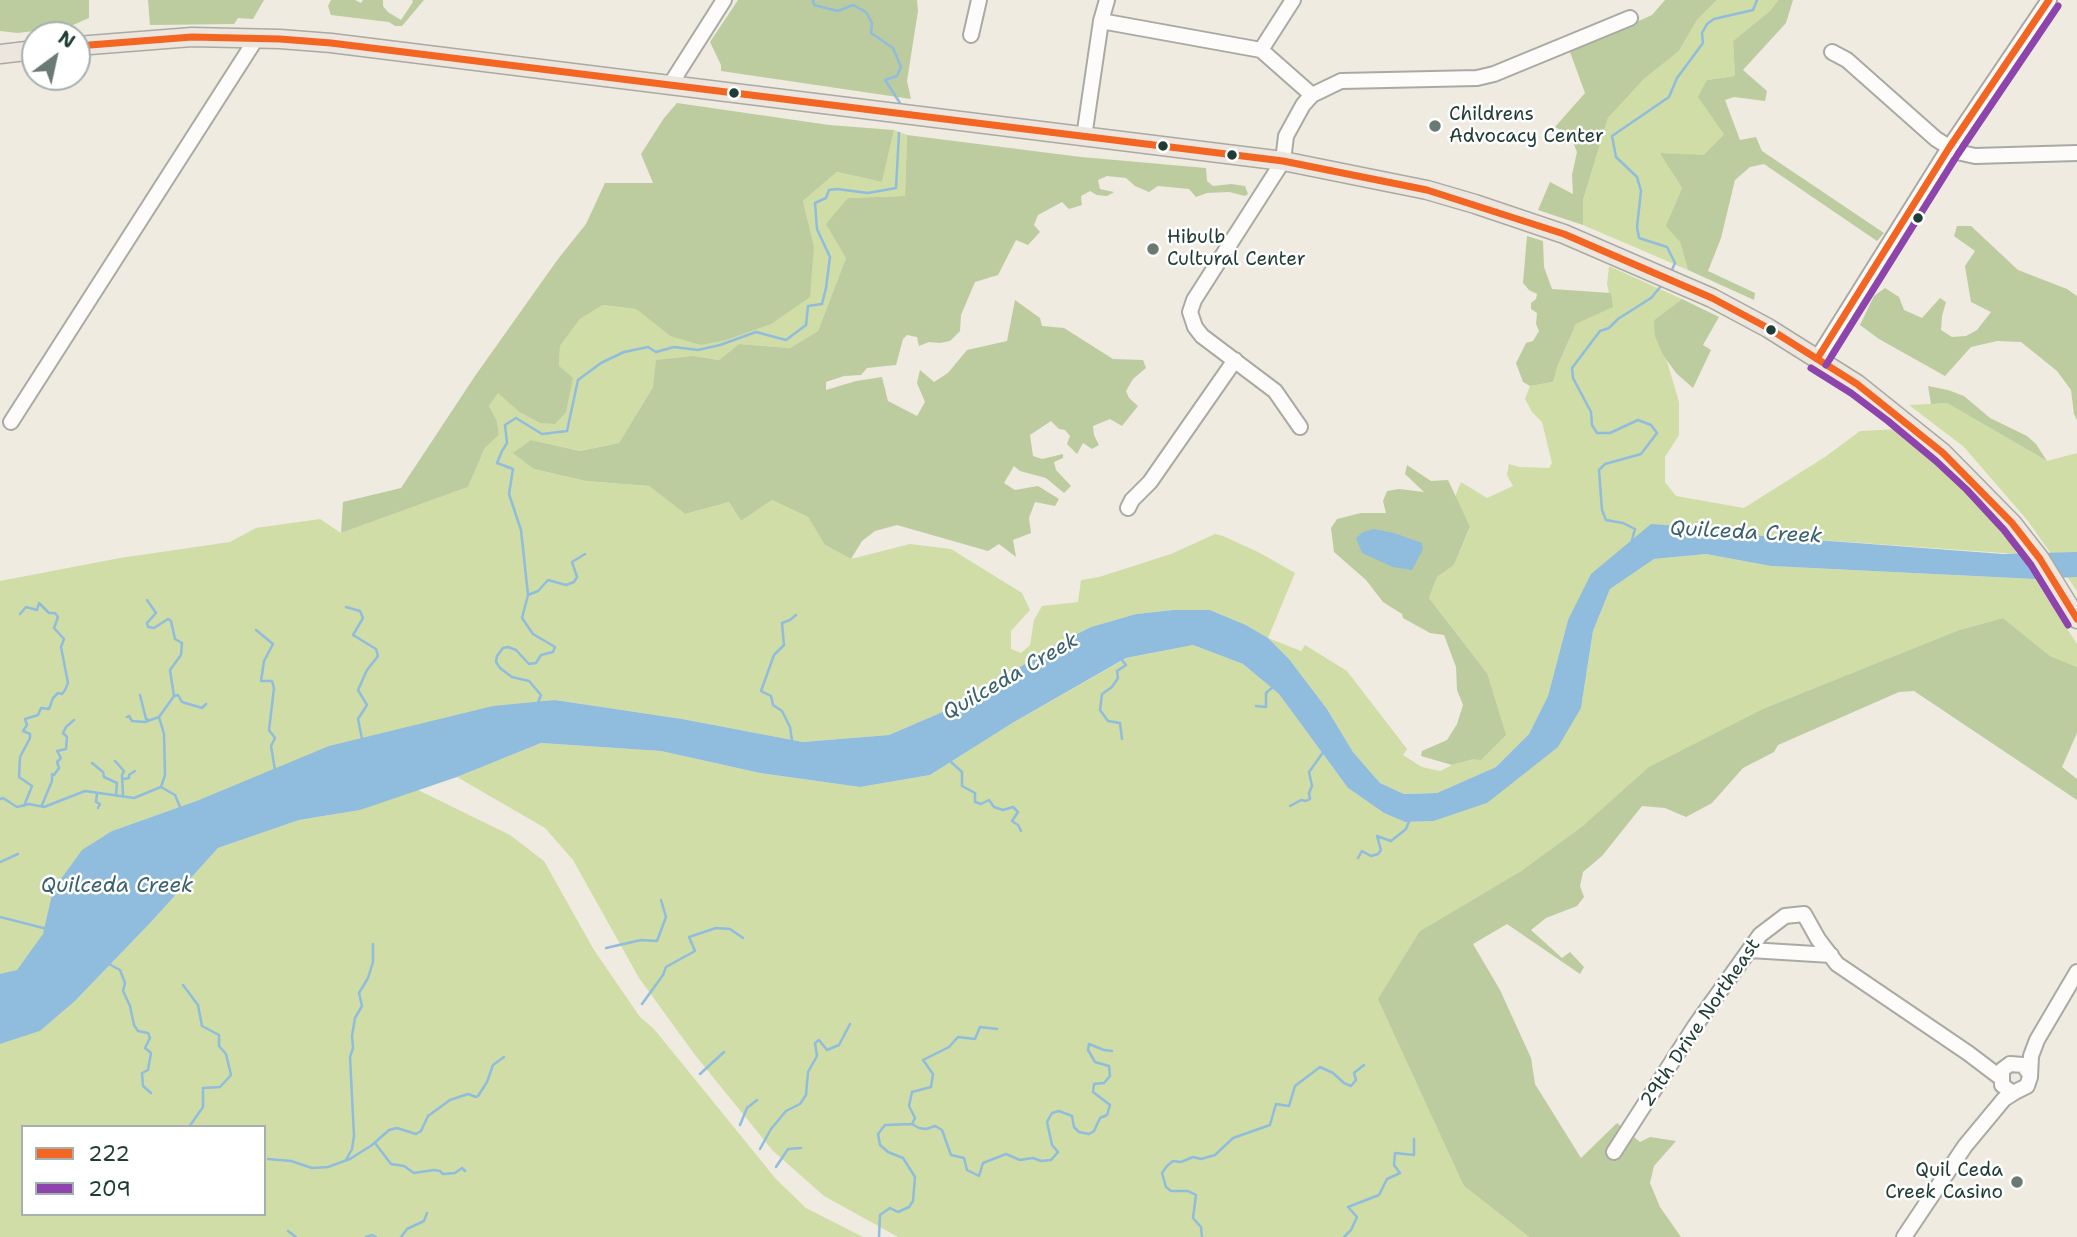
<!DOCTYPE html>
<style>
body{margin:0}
#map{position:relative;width:2077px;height:1237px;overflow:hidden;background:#efebe1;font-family:"Shantell Sans",sans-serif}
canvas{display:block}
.legend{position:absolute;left:21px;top:1125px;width:245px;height:91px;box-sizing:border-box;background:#fff;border:2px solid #a5b1ae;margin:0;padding:9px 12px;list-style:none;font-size:21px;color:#1f3d34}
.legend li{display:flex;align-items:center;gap:14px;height:35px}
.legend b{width:35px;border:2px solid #a5b1ae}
.north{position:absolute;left:21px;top:21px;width:70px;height:70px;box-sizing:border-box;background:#fff;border:2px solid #a5b1ae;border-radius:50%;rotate:33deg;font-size:19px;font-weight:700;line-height:28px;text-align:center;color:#1f3d34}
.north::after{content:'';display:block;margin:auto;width:24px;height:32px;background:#687a71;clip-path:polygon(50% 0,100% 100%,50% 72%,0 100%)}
</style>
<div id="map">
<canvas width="2077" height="1237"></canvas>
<ul class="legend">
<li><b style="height:9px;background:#f26522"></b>222</li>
<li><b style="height:9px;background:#8e44ad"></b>209</li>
</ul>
<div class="north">N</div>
</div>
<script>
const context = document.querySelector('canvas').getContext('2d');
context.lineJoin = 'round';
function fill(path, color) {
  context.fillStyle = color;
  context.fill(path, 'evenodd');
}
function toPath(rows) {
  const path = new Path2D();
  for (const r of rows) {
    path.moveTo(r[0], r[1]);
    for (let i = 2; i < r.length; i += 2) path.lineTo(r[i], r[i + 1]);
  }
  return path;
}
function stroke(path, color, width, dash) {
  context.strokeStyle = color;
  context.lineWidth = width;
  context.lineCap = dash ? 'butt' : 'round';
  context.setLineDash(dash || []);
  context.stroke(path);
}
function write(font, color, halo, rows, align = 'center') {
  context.font = font + ' "Shantell Sans",sans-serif';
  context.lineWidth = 5;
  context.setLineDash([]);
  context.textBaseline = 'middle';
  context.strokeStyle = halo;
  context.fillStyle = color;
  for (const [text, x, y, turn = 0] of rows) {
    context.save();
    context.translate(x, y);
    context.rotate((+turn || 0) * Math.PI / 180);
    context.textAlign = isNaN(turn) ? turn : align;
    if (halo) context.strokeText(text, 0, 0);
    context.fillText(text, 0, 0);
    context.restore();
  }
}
fill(toPath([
 [1717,0,1778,0,1771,10,1733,41,1735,76,1707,80,1724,134,1704,156,1661,153,1682,188,1667,226,1680,242,1688,270,1583,225,1583,200,1608,118,1644,79,1679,51,1697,20],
 [894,130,907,135,905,196,848,198,846,258,818,331,790,348,739,344,719,360,694,356,653,387,619,443,580,451,531,440,534,469,586,481,649,486,685,514,729,502,741,521,772,500,808,517,825,545,851,559,910,544,951,549,1022,593,1030,610,1011,631,1011,649,1021,653,1030,645,1034,620,1042,606,1078,602,1081,580,1099,577,1171,554,1215,534,1223,536,1260,553,1295,573,1268,638,1301,651,1305,645,1347,671,1407,749,1403,755,1422,767,1440,771,1452,765,1474,759,1487,673,1429,598,1437,577,1454,565,1470,528,1455,497,1461,482,1487,498,1513,486,1507,475,1509,464,1519,467,1549,468,1552,463,1542,422,1532,412,1525,399,1530,386,1553,382,1558,365,1576,324,1612,307,1607,284,1609,266,1682,299,1654,320,1663,355,1667,361,1679,402,1679,435,1665,457,1665,482,1676,496,1744,508,1825,457,1860,431,1899,429,1927,453,1974,498,2008,537,2017,554,1763,536,1693,527,1568,620,1548,696,1529,734,1496,767,1437,793,1404,794,1380,783,1353,752,1327,709,1289,659,1268,638,1246,625,1210,610,1173,610,1136,614,1091,627,1051,647,968,701,889,735,803,742,682,719,555,700,540,703,199,800,112,831,53,890,44,934,17,970,0,986,0,581,120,558,230,542,256,528,320,519,341,533,468,487,485,448,499,435,497,421,489,406,498,392,518,411,559,366,560,346,580,319,603,305,636,309,670,336,814,246,803,201,837,172,882,182],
 [1947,403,2047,461,2077,453,2077,591,2028,521,1964,447,1909,405],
 [1706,554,1771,566,2035,579,2077,644,2077,667,2050,656,2003,618,1959,630,1765,708,1584,825,1521,871,1420,931,1464,1186,1529,1237,898,1237,824,1196,773,1151,695,1055,639,978,573,860,545,828,457,777,541,743,661,751,760,773,860,787,930,775,1014,722,1127,658,1193,645,1243,664,1279,694,1348,788,1384,813,1405,822,1434,821,1487,803,1581,708,1593,631,1610,589,1654,559],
 [416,789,510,835,544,861,594,950,640,1017,654,1029,776,1179,806,1208,863,1237,0,1237,0,1044,40,1031,75,1001,152,921,218,848,299,820,360,810],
 [23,1127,264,1127,264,1214,23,1214]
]), '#d1dda6');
fill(toPath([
 [0,0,89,0,89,18,71,26,18,33,0,31],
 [148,0,264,0,253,19,238,18,234,24,150,25],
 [331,0,355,0,361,3,363,0,383,0,383,6,388,12,401,20,413,2,412,0,424,0,402,26,395,26,389,22,331,15,328,6],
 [738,0,917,0,918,11,907,81,911,99,721,71,721,65,710,42],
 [1665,0,1717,0,1697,20,1679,51,1644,79,1608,118,1583,200,1583,225,1538,210,1550,182,1573,194,1572,175,1577,152,1570,135,1555,127,1585,93,1570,52,1652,15],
 [1778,0,1793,0,1786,23,1743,70,1767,91,1765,101,1734,97,1725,100,1740,140,1756,137,1762,151,1884,233,1877,241,1764,164,1750,167,1735,180,1721,238,1708,271,1755,293,1754,300,1688,270,1680,242,1666,226,1682,188,1660,153,1704,155,1724,134,1698,97,1707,80,1735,76,1733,41,1771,10],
 [677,103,829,125,894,130,882,182,837,172,803,201,814,246,810,297,771,324,726,340,701,345,670,336,636,309,603,305,580,319,560,346,559,366,573,378,566,412,555,424,540,423,518,411,498,393,489,406,497,421,499,435,485,448,468,487,341,533,343,502,401,488,475,376,558,259,586,224,605,183,653,183,641,154,664,118],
 [907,135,1081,157,1206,168,1207,181,1213,186,1231,184,1245,186,1248,194,1245,196,1229,192,1207,193,1196,197,1189,189,1158,186,1149,192,1135,186,1126,178,1107,176,1098,180,1100,189,1114,192,1107,196,1097,195,1090,191,1081,196,1082,205,1069,209,1062,202,1038,215,1034,225,1040,232,1028,245,1016,240,998,275,975,282,961,315,960,331,950,341,940,343,929,342,919,346,917,337,907,335,903,339,896,365,867,368,861,375,844,376,826,382,826,390,856,381,882,377,888,401,917,416,925,402,917,383,920,370,934,382,948,373,967,350,1007,341,1015,300,1040,318,1042,326,1064,328,1113,359,1143,360,1146,368,1133,379,1126,391,1129,398,1138,406,1122,426,1110,419,1093,426,1094,435,1099,445,1092,449,1083,443,1077,454,1067,444,1070,436,1065,430,1059,429,1051,421,1030,435,1033,456,1042,459,1063,454,1063,458,1054,462,1056,470,1071,486,1064,493,1046,478,1020,471,1014,466,1004,483,1015,490,1038,486,1059,499,1055,506,1035,502,1029,518,1031,533,1013,540,1016,557,999,544,988,551,897,525,875,531,862,541,851,559,825,545,808,517,772,500,741,521,729,502,685,514,649,486,586,481,534,469,513,453,531,440,580,451,619,443,653,387,656,360,694,356,719,360,739,344,790,348,818,331,846,258,826,224,848,198,905,196],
 [1957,226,1971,226,2018,270,2067,289,2077,296,2077,420,2074,414,2071,390,2057,371,2021,342,1997,341,1971,347,1945,376,1879,339,1860,325,1874,296,1885,288,1899,297,1904,310,1922,318,1940,298,1946,302,1942,316,1941,330,1952,337,1966,336,1977,330,1991,312,1971,302,1965,266,1975,251,1954,236],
 [1527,236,1543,241,1544,267,1552,289,1611,293,1613,307,1576,324,1558,365,1553,382,1530,386,1523,382,1516,363,1526,343,1533,341,1539,331,1536,324,1537,313,1531,309,1531,303,1536,299,1537,294,1529,290,1523,283],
 [1682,299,1719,317,1703,345,1711,350,1693,388,1676,373,1663,355,1655,336,1654,320],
 [1928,386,1948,390,1964,396,1990,418,2027,436,2036,444,2047,461,1947,403,1931,404],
 [1407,465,1431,481,1448,480,1470,527,1454,565,1437,577,1429,598,1487,673,1506,735,1481,760,1474,759,1452,765,1421,756,1422,751,1447,740,1457,724,1463,705,1457,690,1456,667,1444,635,1430,633,1403,618,1402,614,1383,602,1366,580,1334,552,1331,528,1337,519,1361,513,1386,513,1383,501,1387,491,1399,489,1424,492,1405,474],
 [2003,618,2050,656,2077,667,2077,733,2062,767,2077,779,2077,800,1914,691,1899,692,1778,745,1774,752,1743,768,1712,803,1686,817,1665,808,1642,806,1602,856,1583,872,1580,886,1584,897,1577,906,1546,918,1531,930,1562,958,1570,952,1584,967,1580,974,1507,924,1473,944,1500,990,1531,1058,1535,1084,1581,1158,1617,1123,1640,1142,1650,1137,1676,1141,1654,1166,1650,1183,1660,1207,1681,1237,1529,1237,1464,1186,1378,999,1420,931,1521,871,1584,825,1649,767,1765,708,1959,630]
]), '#bccc9e');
fill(toPath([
 [1651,524,1693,527,1763,536,2003,554,2077,552,2077,577,2035,579,1771,566,1706,554,1654,559,1610,589,1593,631,1581,708,1558,747,1487,803,1434,821,1405,822,1384,813,1348,788,1279,694,1243,664,1193,645,1126,658,1014,722,930,775,860,787,760,773,661,751,541,743,457,777,360,810,299,820,218,848,152,921,75,1001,40,1031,0,1044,0,974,17,970,43,934,53,890,82,850,112,831,199,800,329,746,493,706,555,700,682,719,803,742,889,735,968,701,1051,647,1091,627,1136,614,1173,610,1210,610,1246,625,1268,638,1289,659,1327,709,1353,752,1380,783,1404,794,1437,793,1496,767,1529,734,1548,696,1568,620,1591,574],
 [1374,529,1394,533,1422,543,1423,549,1412,570,1393,567,1362,553,1356,538,1363,532]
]), '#90bcdd');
stroke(toPath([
 [813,0,814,5,838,11,853,5,866,12,872,23,871,33,893,48,901,67,897,76,885,80,900,103],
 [1671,272,1675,263,1667,247,1639,238,1637,227,1641,191,1637,177,1616,157,1612,136,1669,97,1677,78,1703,43,1702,33,1707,24,1714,19,1753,10,1757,0],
 [1632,540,1635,529,1623,523,1606,520,1602,510,1599,470,1605,464,1641,454,1657,433,1651,425,1638,420,1610,433,1597,433,1592,425,1591,412,1573,378,1572,368,1600,331,1609,328,1618,319,1651,298,1662,285],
 [528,595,538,591,548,580,566,585,574,582,577,577,572,562,585,554],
 [147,600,156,613,147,623,148,627,154,628,168,619,171,621,175,639,182,643,181,655,170,670,174,696,159,717,164,734,165,775,161,787],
 [346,607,360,611,363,618,353,635,376,649,378,656,367,670,358,690,367,705,358,719,362,739],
 [20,614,26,607,37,610,39,603,49,613,55,613,58,617,54,628,64,639,61,647,68,683,65,690,62,694,58,693,53,698,49,709,41,708,38,715,25,719,27,725,23,731,30,734,30,738,20,757,19,777,32,786,24,806],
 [256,630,273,644,264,661,261,681,272,681,274,688,269,730,275,738,271,746,275,770],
 [1121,659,1126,665,1117,671,1118,678,1112,687,1102,694,1100,710,1108,721,1120,723,1122,739],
 [140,695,146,719,149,720],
 [174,696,178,695,182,702,202,708,206,704],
 [538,703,541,695,529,681,512,677,500,668,496,662,497,656,503,648,508,647,516,650,529,664,536,663,541,655,553,652,555,647,533,634,522,618,528,595,521,530,509,494,513,469,497,463,502,451,507,443,505,425,516,418,542,434,567,431,578,380,601,363,624,352,648,347,656,352,674,347,698,350,720,345,756,332,786,340,806,325,808,306,822,304,826,288,830,257,817,229,815,203,826,198,829,190,837,189,868,193,896,188,899,133],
 [1256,706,1266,707,1266,693,1274,686],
 [127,717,129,716,132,721,145,722,159,717],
 [792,741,790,727,782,711,773,705,771,696,761,691,774,655,784,645,782,623,790,620,796,615],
 [115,761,124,771,122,775,123,795],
 [950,761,962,772,962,786,975,793,975,802,981,804,989,800,994,807,1003,810,1013,807,1018,812,1012,821,1018,825,1021,831],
 [92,763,103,772,104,777,117,783,116,795],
 [124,779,129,778,129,775,135,771],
 [97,794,96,802,100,804,98,808],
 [0,799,3,798,17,807,29,804,44,807,85,791,134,798,161,787,175,795,180,807],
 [42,805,52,781,52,774,54,775,59,768,57,762,61,758,57,751,66,749,67,737,63,733,66,727,74,720],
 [1290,806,1301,800,1306,801,1310,799,1309,793,1312,786,1309,772,1324,751],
 [1358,858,1362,851,1371,856,1378,854,1381,850,1377,836,1391,841,1406,829,1410,819],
 [0,862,18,854],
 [0,917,47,929],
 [606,948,641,940,657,941,666,917,661,900],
 [109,964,120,970,125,983,123,991,130,1006,134,1025,138,1031,148,1033,150,1038,145,1048,151,1053,148,1070,142,1073,143,1086,151,1093],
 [183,985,198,1005,202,1026,219,1035,219,1046,226,1054,231,1075,220,1087,203,1088,203,1107,189,1127],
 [642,1004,663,975,666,967,695,951,689,937,716,928,730,929,743,938],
 [700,1074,724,1052],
 [912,1124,919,1128,926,1129,935,1126,942,1130,951,1155,964,1158,967,1170,979,1176,983,1163,1006,1154,1020,1160,1033,1158,1041,1161,1051,1160,1058,1152,1052,1145,1047,1122,1052,1113,1059,1111,1072,1116,1074,1127,1079,1132,1089,1134,1094,1131,1100,1118,1107,1115,1110,1105,1093,1092,1094,1084,1104,1083,1110,1076,1109,1066,1095,1062,1088,1050,1089,1044,1104,1050,1112,1051],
 [740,1125,747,1108,757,1100],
 [375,1143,391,1164,404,1166,414,1173,434,1170,440,1171,443,1174,455,1173,462,1168,465,1171],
 [760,1149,771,1129,786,1111,800,1104,806,1095,808,1072,817,1056,815,1043,819,1040,827,1050,839,1045,850,1024],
 [268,1159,291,1161,312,1168,328,1167,350,1159,372,1145,389,1130,397,1128,416,1134,421,1131,428,1116,450,1100,468,1094,476,1097,478,1096,487,1082,493,1065,504,1057],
 [346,1160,352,1149,354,1136,350,1057,353,1048,352,1036,355,1018,362,1006,359,993,368,978,373,962,373,944],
 [776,1167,788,1149,801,1148],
 [288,1231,296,1237],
 [366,1237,372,1235,376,1237],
 [401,1237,407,1229,424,1221,427,1213],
 [879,1237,880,1215,890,1208,898,1212,909,1207,913,1201,915,1177,903,1158,888,1152,880,1145,878,1134,885,1125,912,1124,915,1118,909,1106,912,1092,931,1087,933,1074,923,1060,949,1047,958,1037,975,1039,980,1027,997,1029],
 [1202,1237,1201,1227,1193,1218,1196,1195,1188,1191,1171,1191,1166,1187,1162,1173,1167,1166,1173,1161,1181,1162,1193,1157,1201,1159,1215,1155,1233,1138,1270,1125,1276,1104,1289,1106,1295,1086,1320,1067,1333,1073,1344,1083,1351,1086,1356,1080,1354,1073,1364,1065],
 [1344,1237,1351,1230,1357,1217,1348,1207,1379,1195,1387,1179,1400,1173,1394,1165,1395,1153,1414,1155,1414,1139]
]), '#90bcdd', 2.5);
const minor = toPath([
 [1101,21,1261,50,1312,95],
 [971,35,979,0],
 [1261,50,1293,0],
 [1832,52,1847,60,1936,139,1957,152,1975,156,2077,153],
 [670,85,724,0],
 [1084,137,1101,21,1107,0],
 [1817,359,1949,148,2049,0],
 [11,422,256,39],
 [1300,427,1275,391,1202,336,1195,327,1190,312,1194,300,1283,161,1286,136,1303,105,1312,95,1341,81,1477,78,1494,74,1630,18],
 [1128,508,1132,500,1150,482,1235,360],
 [1750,950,1831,955],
 [2029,1073,2023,1065,2010,1064,2002,1070,2002,1085,2010,1091,2015,1092,2027,1086,2030,1077,2031,1056,2037,1040,2077,972],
 [1614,1152,1695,1026,1760,935,1785,916,1804,914,1818,939,1837,964,1968,1053,2001,1078],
 [1904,1237,1965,1146,2004,1099,2015,1092]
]);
const major = toPath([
 [77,46,192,37,280,39,331,43,1283,161,1427,190,1475,204,1564,234,1712,298,1768,328,1857,384,1943,453,2012,523,2040,559,2077,619],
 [0,54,35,50]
]);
stroke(minor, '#a9aaa3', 18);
stroke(major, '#a9aaa3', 21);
stroke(minor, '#fdfcfa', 14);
stroke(major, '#ede6de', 18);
stroke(toPath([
 [77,46,192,37,280,39,331,43,1283,161,1427,190,1564,234,1712,298,1768,328,1857,384,1943,453,2012,523,2040,559,2077,619],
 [1817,359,1949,148,2049,0]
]), '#f26522', 7);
stroke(toPath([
 [1826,365,1958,154,2058,6],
 [1811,368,1851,393,1888,421,1936,461,1967,490,2004,530,2031,565,2068,625]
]), '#8e44ad', 7);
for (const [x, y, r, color] of [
 [734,93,6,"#1f3d34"],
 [1435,126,7,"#687a71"],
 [1163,146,6,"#1f3d34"],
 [1232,155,6,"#1f3d34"],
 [1918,218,6,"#1f3d34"],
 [1153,249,7,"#687a71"],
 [1771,330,6,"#1f3d34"],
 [2017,1182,7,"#687a71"]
]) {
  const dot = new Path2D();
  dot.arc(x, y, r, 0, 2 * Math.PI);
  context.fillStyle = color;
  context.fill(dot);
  stroke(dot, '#fff', 2.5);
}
write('19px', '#1f3d34', '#fff', [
 ["Childrens",1449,115],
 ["Advocacy Center",1449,137],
 ["Hibulb",1167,238],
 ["Cultural Center",1167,260],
 ["Quil Ceda",2003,1171,"right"],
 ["Creek Casino",2003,1193,"right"]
], 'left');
write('19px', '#1f3d34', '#fff', [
 ["29th Drive Northeast",1701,1023,-56]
]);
write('italic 21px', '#39626e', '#fff', [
 ["Quilceda Creek",1746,533,3],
 ["Quilceda Creek",1011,677,-30],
 ["Quilceda Creek",117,887]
]);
</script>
